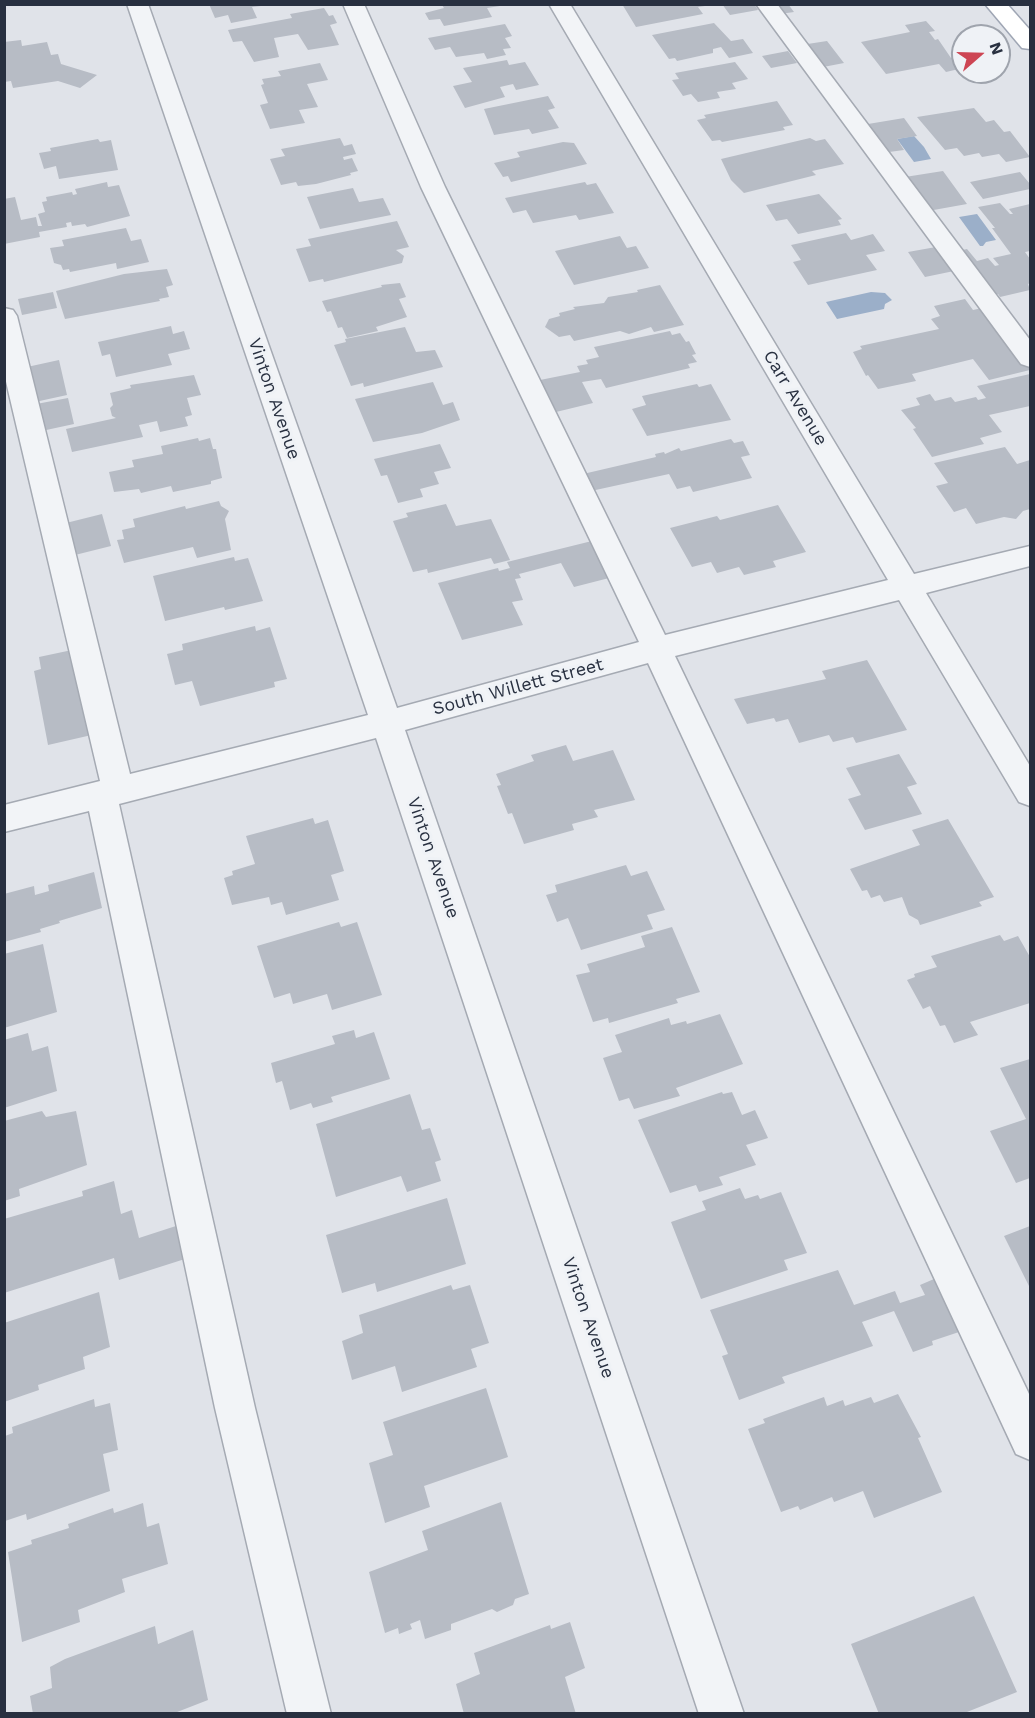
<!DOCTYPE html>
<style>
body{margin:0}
#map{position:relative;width:1035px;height:1718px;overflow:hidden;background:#e0e3e9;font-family:"Work Sans",sans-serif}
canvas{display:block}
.frame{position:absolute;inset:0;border:6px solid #283040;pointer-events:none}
.north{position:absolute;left:951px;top:24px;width:60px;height:60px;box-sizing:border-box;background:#eff2f6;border:2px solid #9fa4ad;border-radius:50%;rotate:70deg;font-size:16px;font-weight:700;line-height:24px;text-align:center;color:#283040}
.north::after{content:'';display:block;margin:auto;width:21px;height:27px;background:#cd4553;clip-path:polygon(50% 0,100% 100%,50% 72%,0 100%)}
</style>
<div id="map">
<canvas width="1035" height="1718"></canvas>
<div class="frame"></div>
<div class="north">N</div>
</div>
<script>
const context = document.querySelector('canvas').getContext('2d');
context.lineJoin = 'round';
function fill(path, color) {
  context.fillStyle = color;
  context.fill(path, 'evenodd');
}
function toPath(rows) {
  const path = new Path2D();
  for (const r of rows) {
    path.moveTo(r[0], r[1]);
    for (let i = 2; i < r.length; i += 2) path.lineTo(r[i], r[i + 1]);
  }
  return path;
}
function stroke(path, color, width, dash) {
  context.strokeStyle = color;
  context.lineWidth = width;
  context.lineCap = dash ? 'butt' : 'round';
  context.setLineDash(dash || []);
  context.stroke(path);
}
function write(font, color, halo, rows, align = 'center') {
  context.font = font + ' "Work Sans",sans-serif';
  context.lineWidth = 6;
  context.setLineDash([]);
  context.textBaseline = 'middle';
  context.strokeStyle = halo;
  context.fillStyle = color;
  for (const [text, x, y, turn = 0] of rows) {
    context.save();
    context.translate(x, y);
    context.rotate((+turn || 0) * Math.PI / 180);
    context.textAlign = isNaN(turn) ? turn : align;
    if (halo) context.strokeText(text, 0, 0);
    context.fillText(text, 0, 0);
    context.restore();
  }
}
fill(toPath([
 [914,136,924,147,931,159,914,162,897,139],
 [977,214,996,240,986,242,983,246,980,246,959,217],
 [871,292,885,293,892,300,885,304,884,309,837,319,826,302]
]), '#9bafc9');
fill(toPath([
 [209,4,261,4,261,6,252,7,257,18,231,23,228,15,215,18],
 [446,4,500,4,500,6,487,8,492,17,444,26,440,19,429,20,425,13,444,8,442,5],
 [622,4,705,4,705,6,698,7,703,14,636,27],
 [722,4,754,4,758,10,730,15],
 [773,4,788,4,794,12,780,14],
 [324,8,329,16,333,15,337,23,330,25,339,45,308,50,298,34,274,38,279,57,254,62,242,41,233,42,228,30,292,18,290,14],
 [926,21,935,31,929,32,935,40,938,39,951,58,955,57,963,68,946,72,939,64,886,74,861,42,910,32,905,25],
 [714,23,731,41,743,39,753,53,729,58,721,47,713,49,713,53,677,61,675,58,669,59,652,35],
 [505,24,512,36,505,38,511,48,503,49,506,55,487,59,484,53,456,57,450,47,435,50,428,38],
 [21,40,22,46,47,42,51,55,58,54,61,64,97,75,80,88,58,81,13,88,11,81,4,82,4,42],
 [827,41,844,63,818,68,801,45],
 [788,51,797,63,771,68,762,56],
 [507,60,509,65,525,62,539,85,516,90,513,84,500,87,505,97,465,108,453,86,472,82,463,68],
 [735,62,748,79,732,83,736,89,717,92,720,98,698,102,691,94,683,96,672,80,679,79,675,73],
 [320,63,328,80,307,84,318,107,299,110,305,123,270,129,260,105,268,103,261,85,264,84,262,79,281,76,278,71],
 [548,96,555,108,548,110,559,128,532,134,529,129,494,135,484,109],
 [777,101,793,125,783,127,785,130,722,142,720,140,712,141,697,120,706,118,704,115],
 [974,108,986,122,994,120,1004,132,1010,131,1030,157,1006,162,999,154,982,157,979,153,964,156,957,148,945,150,917,117],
 [904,118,917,136,897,139,904,150,889,152,868,124],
 [340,138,344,146,352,144,356,154,343,157,344,160,352,158,358,171,350,173,351,175,316,184,298,186,296,182,281,185,270,159,285,156,281,149],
 [810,138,816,141,825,139,844,164,812,171,816,175,744,193,731,180,721,159],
 [98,139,100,142,111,140,118,170,59,179,56,166,44,169,39,153,51,151,50,148],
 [563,142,574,143,587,164,511,182,508,176,503,177,494,163,520,157,517,152],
 [943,171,967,204,928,211,905,177],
 [1020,172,1030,184,1030,189,983,199,970,182],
 [107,182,108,187,119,185,130,216,87,227,85,224,72,226,71,222,66,223,67,227,39,232,40,237,4,244,4,199,15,197,21,220,36,217,38,226,42,226,38,214,45,212,42,202,47,201,46,197,72,192,73,195,77,194,75,189],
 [585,182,587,185,596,183,614,213,579,220,576,215,533,223,526,210,513,213,505,198],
 [353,188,359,202,383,198,391,215,320,229,307,197],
 [819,194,842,219,838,220,841,225,798,234,787,219,776,221,766,205],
 [1000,203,1010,214,1013,214,1009,209,1030,204,1030,251,1025,252,1030,259,1030,283,1028,284,1030,290,1000,297,998,294,992,295,958,251,967,249,977,261,988,258,995,266,999,265,993,258,1011,254,992,228,995,228,978,207],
 [397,221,409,247,396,250,404,256,402,263,324,282,323,279,309,282,296,249,311,246,308,239],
 [126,228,131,241,141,239,149,262,117,269,116,263,70,272,69,269,63,270,61,265,54,263,50,248,64,246,62,240],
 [846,233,851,240,873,234,885,251,866,255,877,270,808,285,793,262,801,260,791,245],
 [620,236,627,248,636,246,649,268,574,285,555,251],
 [936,247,954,271,925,277,908,252],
 [167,269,173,285,166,287,169,297,159,299,160,301,65,319,56,291,124,274],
 [400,283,406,297,399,299,407,317,376,327,378,331,347,338,342,327,338,328,331,311,327,312,322,301,382,287,381,285],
 [660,285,684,325,654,332,651,327,629,334,620,331,574,341,570,335,559,337,545,327,549,319,560,316,559,313,575,309,573,307,604,303,608,297,638,292,637,290],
 [53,292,57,308,22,315,18,299],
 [965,299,973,310,986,307,1030,366,1030,370,989,380,973,359,912,374,916,381,878,389,868,375,866,376,853,352,862,349,860,346,939,329,931,319,940,316,934,306],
 [171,326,173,334,184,331,190,349,168,354,172,365,116,377,110,354,102,356,98,342],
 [405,327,416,352,435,350,443,367,364,387,363,383,351,386,334,345,346,342,345,339],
 [670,331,672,335,680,333,686,342,689,341,696,354,692,355,697,362,688,364,690,368,606,388,601,379,582,382,593,403,556,412,540,380,580,372,577,366,588,364,586,360,599,357,594,347],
 [59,360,67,395,35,402,27,367],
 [1030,374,1030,406,989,415,1002,432,980,438,984,444,932,457,913,429,916,428,901,410,920,405,916,398,930,394,935,401,951,397,955,402,976,397,978,400,986,398,977,386],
 [194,375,201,395,187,398,192,415,185,417,188,426,160,432,157,421,139,425,143,437,72,452,66,429,116,418,112,416,110,408,113,405,110,393,131,388,130,385],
 [433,382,443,405,453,402,460,420,422,433,373,442,355,399],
 [697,384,699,387,711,384,731,420,647,436,632,409,646,405,642,396],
 [68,398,74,424,37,432,31,405],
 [198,438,199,441,210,438,213,449,216,449,222,478,211,481,211,484,173,492,171,486,141,493,139,489,114,492,109,472,134,467,132,460,163,454,161,446],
 [731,439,734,443,743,441,750,455,741,457,752,478,693,492,690,486,677,489,669,474,591,491,583,474,656,457,655,454,664,452,665,454,679,448,681,451],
 [440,444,451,468,434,472,439,484,420,489,423,497,398,503,387,475,381,476,374,459],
 [1005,447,1017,464,1030,460,1030,509,1023,511,1016,519,1004,517,976,524,966,508,954,512,936,486,948,483,934,463],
 [219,501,221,506,229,511,225,519,231,550,197,558,193,547,124,563,117,540,124,539,122,530,135,527,133,519,185,506,186,509],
 [446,504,456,526,491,519,510,560,494,564,491,558,428,573,427,569,413,572,393,521,408,517,406,513],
 [778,505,806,552,773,561,776,567,744,575,739,567,717,573,711,562,692,567,670,528,717,516,720,520],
 [102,514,111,546,71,556,62,524],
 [596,540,613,577,574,587,561,563,519,574,521,578,515,579,523,600,512,602,523,625,462,640,438,583,498,568,499,571,510,568,507,562],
 [234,557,235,561,248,558,263,601,225,610,224,607,165,621,153,576],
 [255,626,256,631,270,627,287,679,274,682,275,687,200,706,192,681,175,685,167,654,183,650,182,644],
 [72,650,96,734,48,745,34,671,41,669,39,657],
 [867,660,907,730,856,743,853,737,833,742,829,735,799,743,788,719,776,722,774,718,747,724,734,699,826,679,822,671],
 [566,745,573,761,613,750,635,800,594,810,598,817,572,824,574,830,524,844,512,813,508,814,497,786,501,785,496,774,534,761,531,755],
 [899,754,917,784,907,787,922,814,865,830,848,799,861,795,846,768],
 [313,818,315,824,328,820,344,871,331,875,339,900,286,915,282,902,271,905,269,897,232,905,224,878,233,875,232,871,255,864,246,836],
 [948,819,994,897,979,902,982,906,920,925,918,920,909,915,902,897,884,902,880,895,871,898,867,890,862,891,850,869,920,845,912,830],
 [626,865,631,876,647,871,665,910,647,915,653,929,581,950,568,918,557,922,546,895,557,892,555,885],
 [94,872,102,908,59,921,60,923,40,929,41,932,4,942,4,894,34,886,35,895,49,891,48,885],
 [339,922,341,927,357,922,382,995,332,1010,327,994,293,1004,290,993,274,998,257,946],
 [672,927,700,992,676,999,678,1003,609,1023,608,1018,593,1022,576,975,590,972,587,964,645,947,641,936],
 [1000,935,1004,941,1018,936,1030,957,1030,1003,970,1022,978,1035,954,1043,945,1025,940,1026,930,1006,923,1009,907,980,915,977,914,974,937,967,931,956],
 [43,944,57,1012,4,1028,4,954],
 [720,1014,743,1064,676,1088,680,1096,634,1109,629,1098,619,1101,603,1058,622,1052,615,1035,669,1018,671,1025,686,1021,687,1024],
 [354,1030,356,1038,374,1032,390,1079,331,1097,333,1102,313,1108,311,1103,290,1110,282,1081,276,1083,271,1063,335,1044,332,1036],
 [28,1033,32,1051,48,1046,57,1091,4,1108,4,1040],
 [1030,1059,1030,1178,1016,1183,990,1131,1026,1119,1000,1068],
 [722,1092,723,1094,732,1092,742,1115,755,1110,768,1138,746,1145,756,1165,719,1177,723,1185,699,1192,696,1185,670,1193,638,1120],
 [410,1094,422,1130,430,1128,441,1160,435,1162,441,1181,407,1192,401,1176,336,1197,316,1124],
 [42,1111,46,1117,76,1111,87,1165,19,1189,20,1196,4,1201,4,1121],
 [114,1181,121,1214,132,1210,139,1238,179,1225,188,1258,119,1280,114,1258,4,1293,4,1219,83,1196,82,1191],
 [740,1188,745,1199,758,1195,760,1199,781,1192,807,1253,784,1260,788,1270,701,1299,671,1222,706,1210,702,1201],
 [447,1198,466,1264,377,1292,375,1283,342,1293,326,1235],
 [1030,1226,1030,1288,1004,1236],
 [838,1270,854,1305,895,1291,900,1303,925,1295,920,1285,934,1279,959,1332,932,1341,933,1345,913,1352,894,1311,862,1322,873,1346,782,1377,785,1383,739,1400,722,1356,728,1354,710,1310],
 [451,1285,453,1290,470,1285,489,1343,471,1349,477,1367,402,1392,395,1366,352,1380,342,1341,363,1333,359,1315],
 [99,1292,110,1347,83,1357,85,1369,38,1385,39,1390,4,1402,4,1323],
 [486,1388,508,1457,424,1486,430,1507,385,1523,369,1463,393,1455,383,1422],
 [898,1394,921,1437,918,1438,942,1492,874,1518,863,1491,834,1502,832,1497,800,1510,798,1506,781,1512,748,1429,765,1423,763,1419,824,1397,827,1406,843,1400,845,1406,871,1397,874,1403],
 [94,1399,95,1407,110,1403,118,1450,103,1454,110,1491,27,1520,26,1514,5,1521,5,1436,13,1433,12,1427],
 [501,1502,529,1594,515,1599,513,1605,497,1612,492,1609,451,1624,451,1630,425,1639,420,1620,410,1624,412,1629,399,1634,398,1628,385,1633,369,1572,428,1550,422,1531],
 [143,1503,147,1527,159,1523,168,1564,122,1579,125,1592,78,1610,80,1622,22,1642,8,1552,32,1544,31,1540,69,1528,68,1524,113,1508,114,1513],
 [974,1596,1017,1692,962,1714,879,1714,851,1644],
 [570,1622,585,1668,565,1677,576,1714,464,1714,456,1684,480,1674,474,1653,550,1625,551,1629],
 [155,1626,158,1644,193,1630,208,1700,172,1714,33,1714,30,1696,52,1688,50,1667,65,1659]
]), '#b7bcc5');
const minor = toPath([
 [127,4,148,4,397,708,639,642,421,187,343,4,364,4,445,187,665,635,888,580,549,4,570,4,914,574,1030,546,1030,566,926,593,1030,766,1030,806,1019,802,899,600,675,656,1030,1396,1030,1460,1016,1454,648,663,405,730,744,1714,699,1714,376,738,119,804,255,1408,331,1714,287,1714,215,1408,89,811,4,832,4,805,100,781,4,373,4,308,13,310,17,316,130,774,368,715,127,4],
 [756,4,777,4,1030,340,1030,367,1021,364,756,4]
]);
const major = toPath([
 [985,4,1007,4,1030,30,1030,49,1022,48,985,4]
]);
stroke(minor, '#a5aab3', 3);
stroke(major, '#9fa6b4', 3);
fill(minor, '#f2f4f7');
fill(major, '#fff');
write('18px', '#283040', '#eff2f6', [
 ["Carr Avenue",795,398,59],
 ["Vinton Avenue",274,399,71],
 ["South Willett Street",518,687,-15],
 ["Vinton Avenue",433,858,71],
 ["Vinton Avenue",588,1318,71]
]);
</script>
